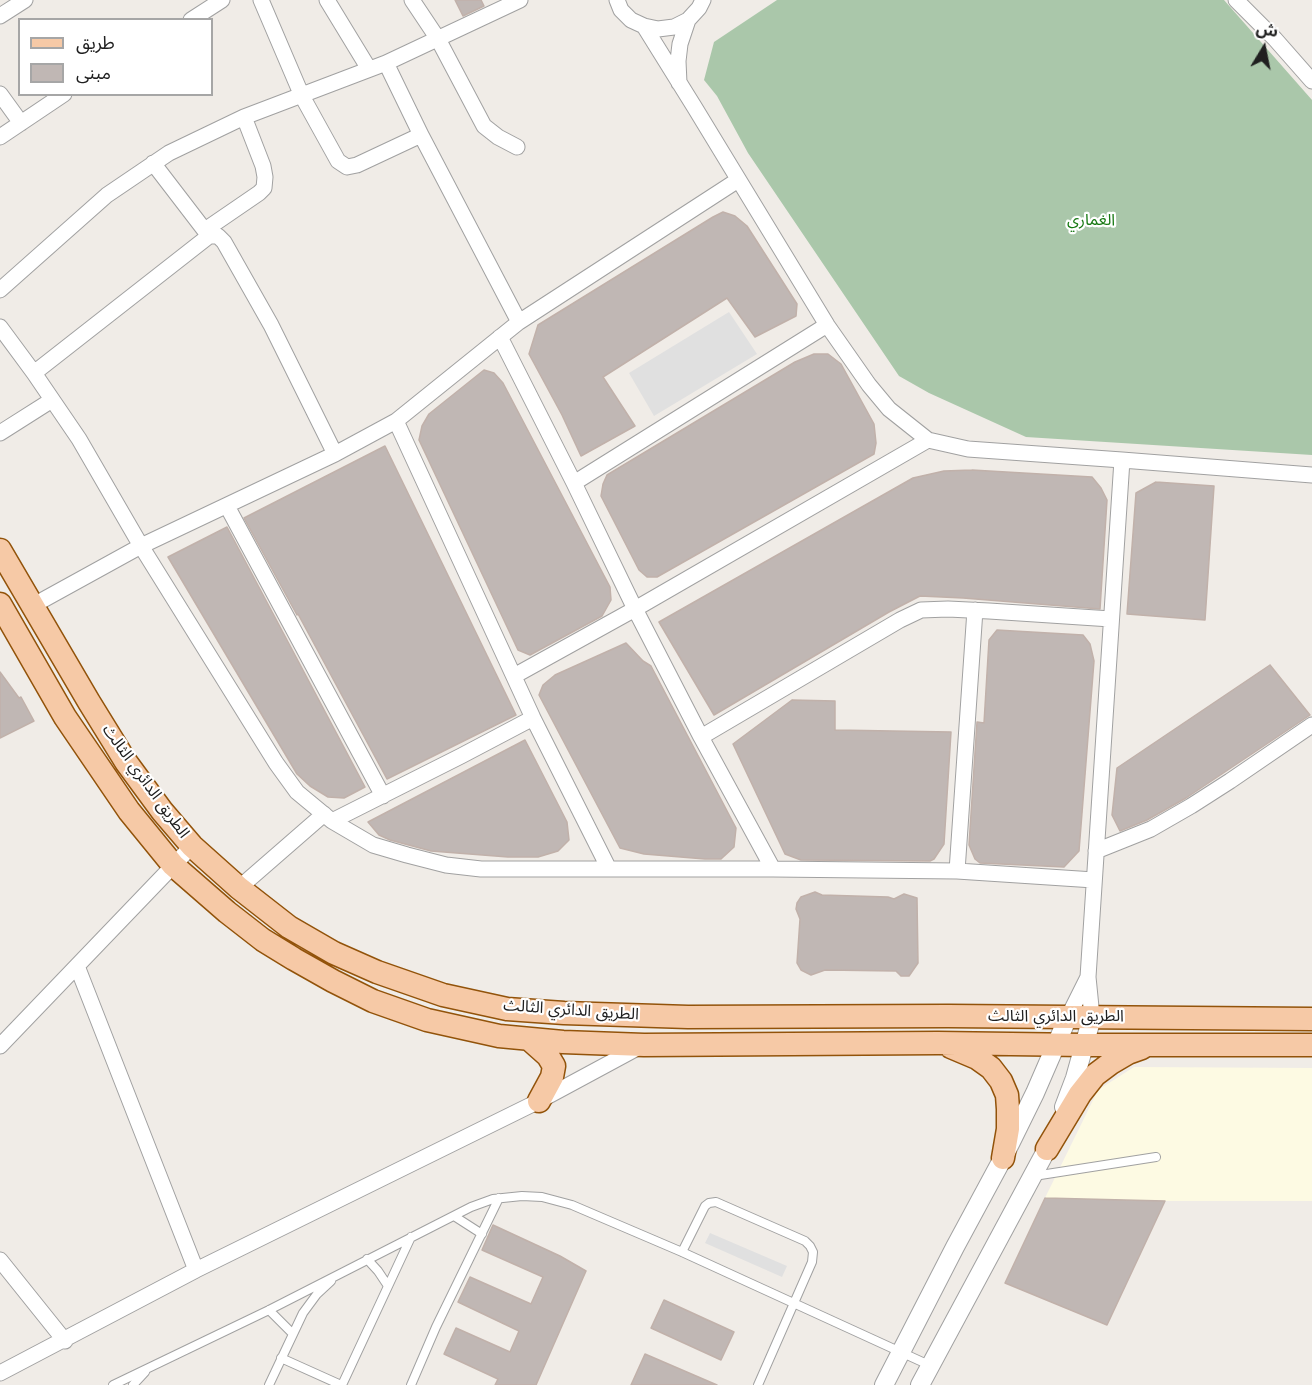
<!DOCTYPE html>
<meta charset="utf-8">
<style>
body{margin:0}
#map{position:relative;width:1312px;height:1385px;overflow:hidden;background:#f0ece7;font-family:Jost,"Noto Sans Arabic",sans-serif}
canvas{display:block}
.legend{position:absolute;left:18px;top:18px;width:195px;height:78px;box-sizing:border-box;background:#fff;border:2px solid #a6a6a6;margin:0;padding:8px 10px;list-style:none;font-size:18px;color:#202020}
.legend li{display:flex;align-items:center;gap:12px;height:30px}
.legend b{width:30px;border:2px solid #a6a6a6}
.north{position:absolute;left:1234px;top:18px;width:60px;height:60px;-webkit-text-stroke:4px #fff;paint-order:stroke;rotate:10deg;font-size:16px;font-weight:700;line-height:24px;text-align:center;color:#202020}
.north::after{content:'';display:block;margin:auto;width:21px;height:27px;background:#202020;clip-path:polygon(50% 0,100% 100%,50% 72%,0 100%)}
</style>
<div id="map">
<canvas width="1312" height="1385"></canvas>
<ul class="legend">
<li><b style="height:8px;background:#f6c9a6"></b>طريق</li>
<li><b style="height:16px;background:#c0b7b4"></b>مبنى</li>
</ul>
<div class="north">ش</div>
</div>
<script>
const context = document.querySelector('canvas').getContext('2d');
context.lineJoin = 'round';
function fill(path, color) {
  context.fillStyle = color;
  context.fill(path, 'evenodd');
}
function toPath(rows) {
  const path = new Path2D();
  for (const r of rows) {
    path.moveTo(r[0], r[1]);
    for (let i = 2; i < r.length; i += 2) path.lineTo(r[i], r[i + 1]);
  }
  return path;
}
function stroke(path, color, width, dash) {
  context.strokeStyle = color;
  context.lineWidth = width;
  context.lineCap = dash ? 'butt' : 'round';
  context.setLineDash(dash || []);
  context.stroke(path);
}
function write(font, color, halo, rows, align = 'center') {
  context.font = font + ' Jost,"Noto Sans Arabic",sans-serif';
  context.lineWidth = 4.5;
  context.setLineDash([]);
  context.textBaseline = 'middle';
  context.strokeStyle = halo;
  context.fillStyle = color;
  for (const [text, x, y, turn = 0] of rows) {
    context.save();
    context.translate(x, y);
    context.rotate((+turn || 0) * Math.PI / 180);
    context.textAlign = isNaN(turn) ? turn : align;
    if (halo) context.strokeText(text, 0, 0);
    context.fillText(text, 0, 0);
    context.restore();
  }
}
fill(toPath([
 [1134,1067,1312,1068,1312,1201,1165,1201,1045,1198,1098,1090]
]), '#fdfae3');
fill(toPath([
 [777,0,1224,0,1312,100,1312,455,1026,437,929,393,899,376,748,153,717,96,704,80,714,42]
]), '#aac7aa');
fill(toPath([
 [729,312,757,354,654,416,629,373],
 [710,1233,787,1266,782,1277,705,1243]
]), '#e0e0e0');
const building = toPath([
 [455,0,481,0,484,6,463,16,455,0],
 [723,212,735,216,747,226,797,304,796,316,755,337,727,298,603,377,635,426,581,456,562,415,529,354,538,325,713,217,723,212],
 [814,354,828,354,841,364,874,424,876,443,874,454,657,577,647,577,639,570,601,496,603,484,607,475,795,362,814,354],
 [484,370,494,373,503,383,610,587,611,600,602,616,530,655,518,650,419,440,422,426,429,414,484,370],
 [385,446,516,715,387,779,298,614,297,615,244,518,385,446],
 [972,470,1092,477,1101,488,1107,500,1100,609,963,598,920,596,889,612,714,715,659,622,913,478,944,471,972,470],
 [1156,482,1214,486,1205,620,1127,614,1136,493,1156,482],
 [227,527,365,787,344,798,328,797,310,786,297,774,168,557,227,527],
 [997,630,1083,635,1090,644,1094,661,1079,851,1064,867,980,863,975,859,969,845,977,722,984,723,989,640,997,630],
 [626,643,643,661,651,666,736,828,734,847,721,859,705,859,644,854,620,848,539,695,543,685,555,675,626,643],
 [1270,665,1310,715,1186,798,1147,820,1120,831,1112,815,1117,768,1270,665],
 [0,672,19,698,21,697,34,721,0,738,0,672],
 [792,700,835,701,835,730,951,732,944,844,934,859,930,861,801,860,785,854,733,744,792,700],
 [525,740,567,822,569,840,558,851,538,857,508,857,431,851,390,840,379,835,368,822,525,740],
 [815,892,822,895,888,897,894,899,904,894,917,898,918,963,909,976,901,976,896,971,825,970,811,975,801,970,797,963,800,919,796,909,797,903,801,897,815,892],
 [1045,1198,1165,1201,1107,1325,1005,1283,1045,1198],
 [493,1225,560,1256,586,1271,536,1385,495,1385,498,1379,444,1354,456,1328,510,1352,519,1331,458,1302,470,1277,531,1304,543,1277,482,1250,493,1225],
 [664,1300,734,1332,721,1360,651,1328,664,1300],
 [645,1354,717,1385,631,1385,645,1354]
]);
fill(building, '#c0b7b4');
stroke(building, '#c1b1aa', 1.5);
const service = toPath([
 [1034,1176,1156,1157],
 [454,1216,482,1234],
 [682,1252,705,1206,709,1203,716,1202,805,1241,810,1246,813,1252,812,1262,758,1385],
 [367,1259,378,1271,388,1286],
 [269,1310,292,1333],
 [281,1358,341,1385],
 [113,1385,269,1310,471,1207,493,1199,522,1196,542,1197,572,1205,682,1252,929,1365],
 [133,1385,145,1372],
 [269,1385,303,1313,317,1294,331,1281],
 [342,1385,411,1237],
 [411,1385,436,1327,499,1198]
]);
const minor = toPath([
 [261,0,302,96,338,161,347,167,357,165,421,135,519,322],
 [327,0,369,69],
 [412,0,438,39,484,126,498,137,517,147],
 [617,0,621,10,631,20,644,26,658,29,674,27,688,20,699,8,703,0],
 [1236,0,1275,39,1312,81],
 [0,16,25,0],
 [191,20,222,0],
 [644,26,695,108,827,325,869,385,889,409,928,440,968,449,1122,460,1088,977,1092,1017],
 [386,63,421,135],
 [679,83,678,61,680,44,688,20],
 [0,94,21,123],
 [0,137,64,94],
 [153,163,209,236,218,236,224,242,271,325,335,454],
 [205,230,259,193,264,188,265,177,263,166,244,117],
 [0,290,107,195,169,153,244,117,386,63,520,0],
 [0,327,34,373,79,439,141,546,276,763,297,792,332,821,373,845,407,855,446,865,481,869,773,869,957,871,1094,880],
 [500,337,574,483,635,609,701,737,773,869],
 [34,373,209,236],
 [396,421,533,718,609,869],
 [0,433,52,400],
 [1122,460,1312,475],
 [574,483,827,325],
 [227,506,383,796],
 [32,606,141,546,335,454,396,421,519,322,738,180],
 [514,676,635,609,928,440],
 [701,737,900,620,921,610,948,609,989,611,1111,619],
 [332,821,461,756,533,718],
 [1096,851,1151,829,1191,806,1230,781,1312,725],
 [957,871,975,610],
 [239,888,324,814],
 [77,966,196,1270],
 [1068,1017,1088,977],
 [0,1046,192,846],
 [0,1260,65,1341],
 [0,1373,196,1270,539,1101,641,1046]
]);
const tertiary = toPath([
 [1064,1107,1075,1078,1092,1017],
 [884,1385,955,1247,1003,1158,1035,1093,1068,1017],
 [920,1385,1047,1149,1052,1138]
]);
const primary = toPath([
 [0,550,89,702,126,762,162,811,192,846,239,888,289,927,334,953,377,972,443,995,507,1009,564,1013,688,1017,948,1016,1312,1019],
 [0,604,65,717,129,811,173,865,227,912,263,940,294,959,333,981,373,1001,427,1020,499,1036,563,1042,644,1045,938,1043,1084,1045,1312,1045],
 [530,1040,548,1056,554,1066,552,1077,539,1101],
 [951,1047,977,1058,991,1068,1001,1081,1007,1095,1008,1109,1008,1129,1003,1158],
 [1047,1149,1080,1094,1095,1075,1111,1063,1128,1053,1142,1048]
]);
stroke(service, '#a1a1a1', 10);
stroke(minor, '#a1a1a1', 17);
stroke(tertiary, '#a1a1a1', 20);
stroke(primary, '#92530a', 25);
stroke(service, '#fff', 8);
stroke(minor, '#fff', 15);
stroke(tertiary, '#fff', 18);
stroke(primary, '#f6c9a6', 22);
write('16px', '#187913', '#fff', [
 ["الغماري",1091,221]
]);
write('16px', '#202020', '#fff', [
 ["الطريق الدائري الثالث",145,782,54],
 ["الطريق الدائري الثالث",571,1011,4],
 ["الطريق الدائري الثالث",1056,1017]
]);
</script>
